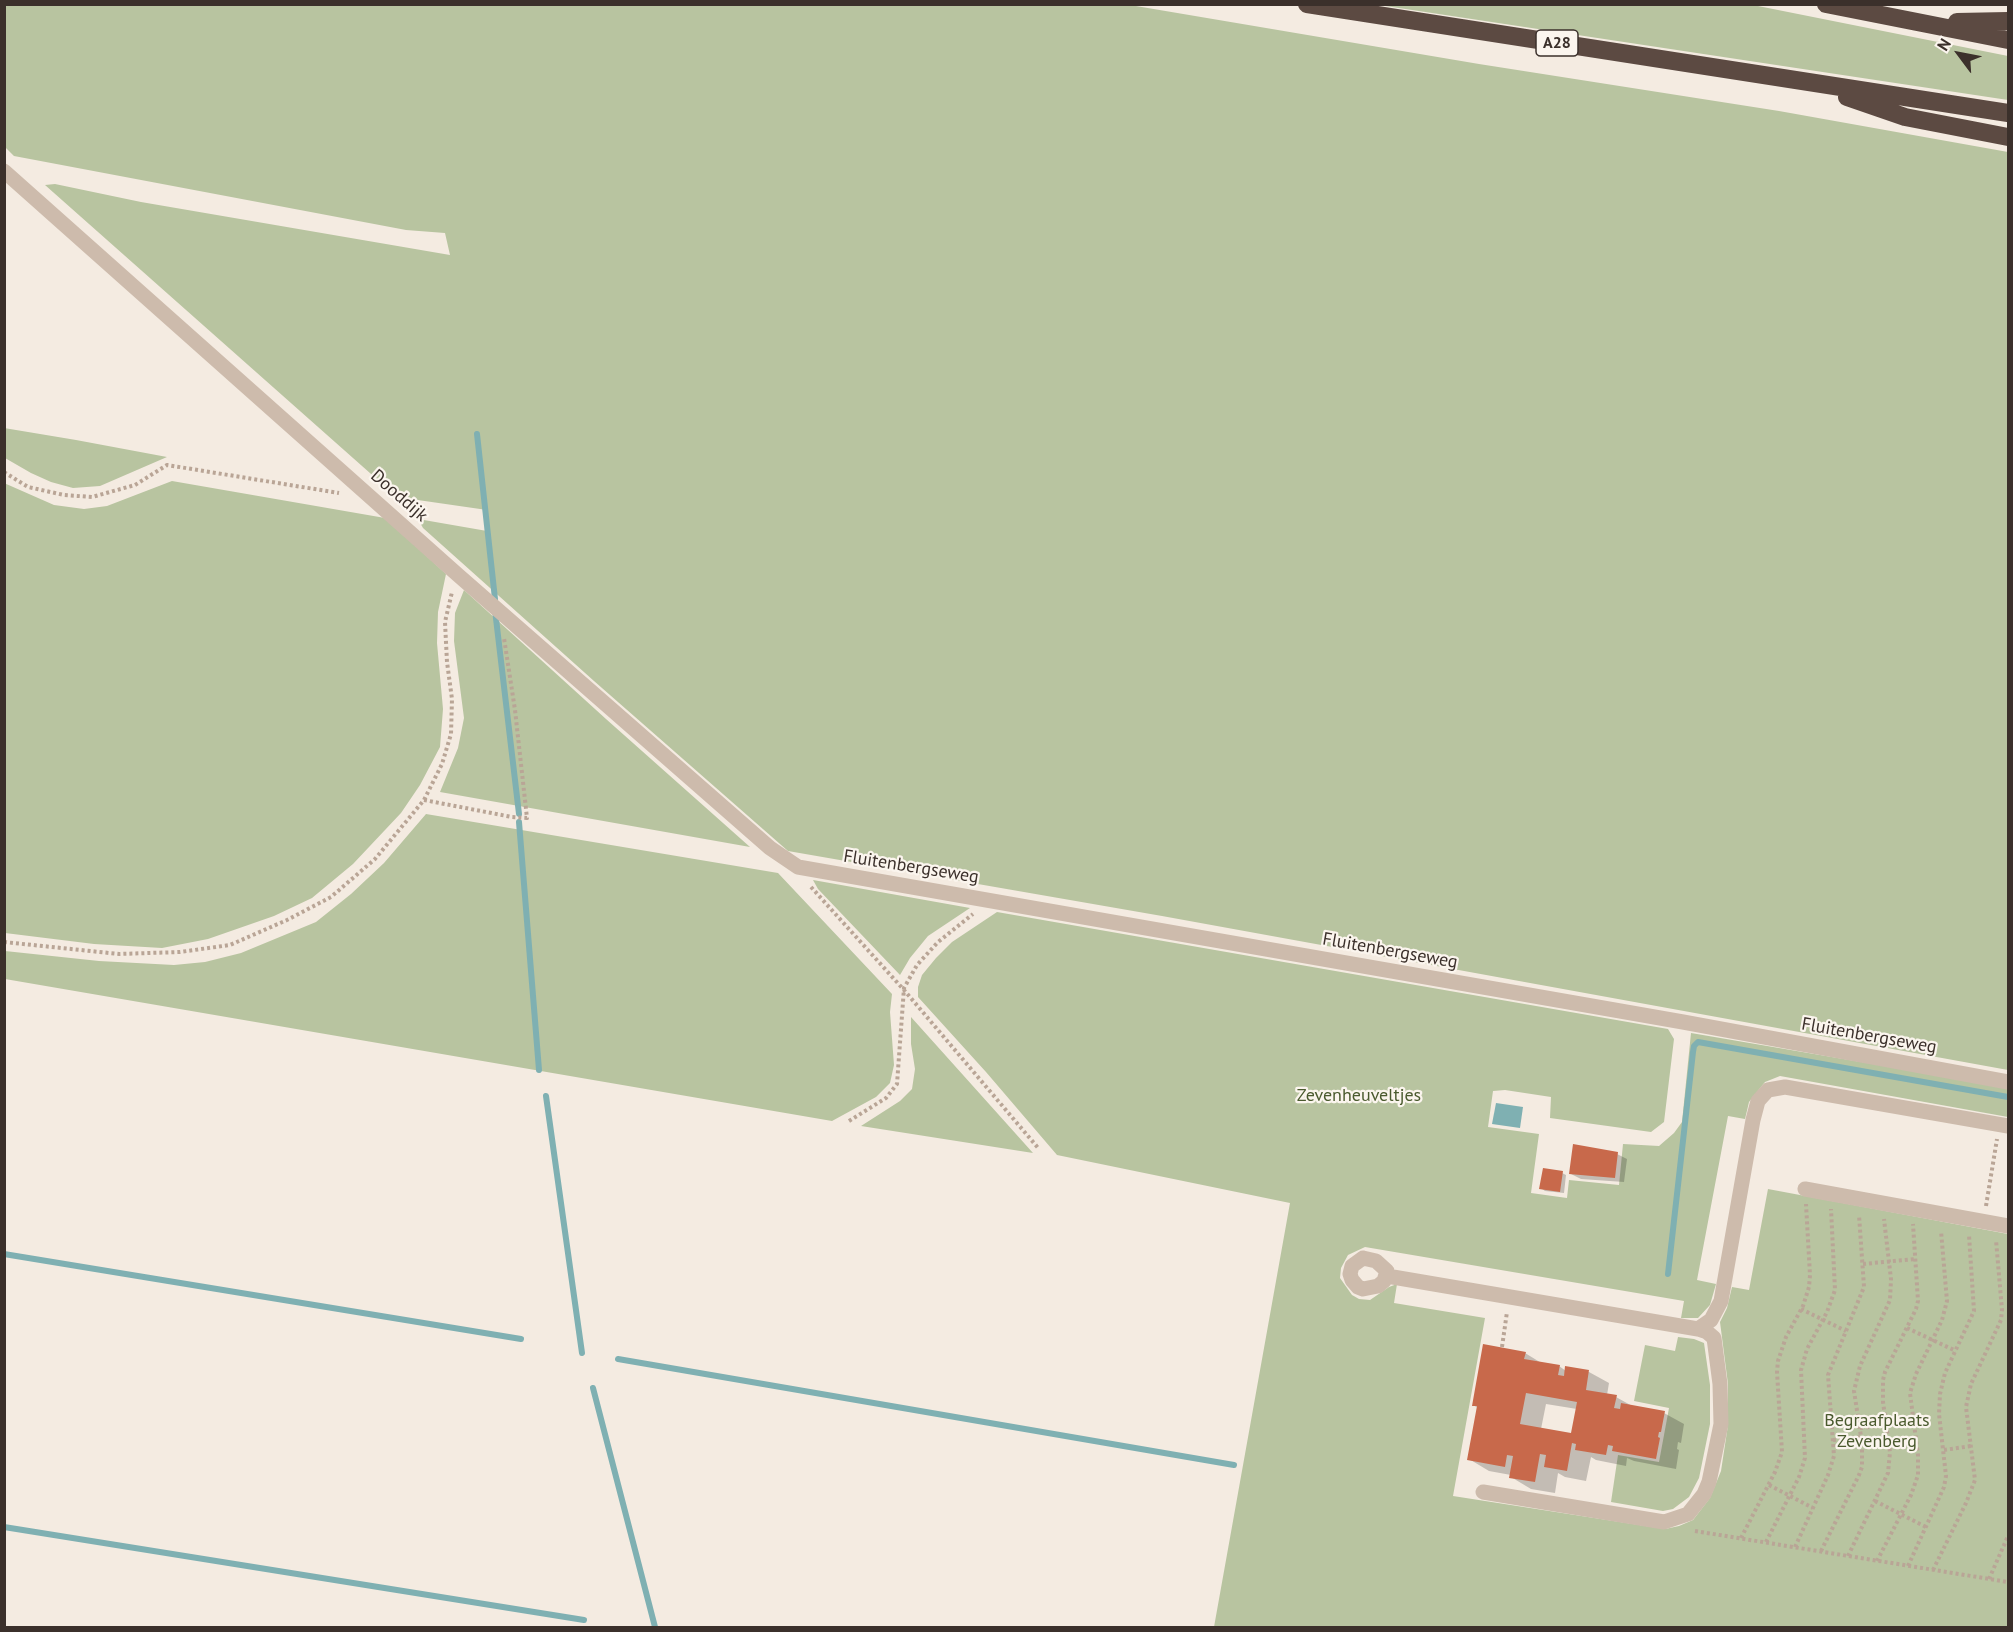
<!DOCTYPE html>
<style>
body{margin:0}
#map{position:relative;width:2013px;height:1632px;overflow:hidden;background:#f4ebe1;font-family:"PT Sans",sans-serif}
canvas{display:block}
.frame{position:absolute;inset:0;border:6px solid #3b302b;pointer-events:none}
.north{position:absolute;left:1929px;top:24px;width:60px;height:60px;-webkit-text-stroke:4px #fbf5ee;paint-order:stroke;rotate:302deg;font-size:16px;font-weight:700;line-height:24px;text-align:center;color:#3b302b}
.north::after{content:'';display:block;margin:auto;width:21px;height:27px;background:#3b302b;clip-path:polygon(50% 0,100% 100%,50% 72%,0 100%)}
</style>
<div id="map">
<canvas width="2013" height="1632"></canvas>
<div class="frame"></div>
<div class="north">N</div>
</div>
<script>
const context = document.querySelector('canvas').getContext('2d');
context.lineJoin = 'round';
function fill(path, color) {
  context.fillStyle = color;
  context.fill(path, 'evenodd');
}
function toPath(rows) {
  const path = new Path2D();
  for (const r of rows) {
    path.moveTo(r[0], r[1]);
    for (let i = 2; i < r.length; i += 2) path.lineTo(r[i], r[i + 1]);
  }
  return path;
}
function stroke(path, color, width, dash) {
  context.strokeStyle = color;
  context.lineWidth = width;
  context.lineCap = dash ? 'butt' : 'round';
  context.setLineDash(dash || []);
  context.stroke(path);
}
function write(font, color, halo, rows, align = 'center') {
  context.font = font + ' "PT Sans",sans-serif';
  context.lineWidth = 4.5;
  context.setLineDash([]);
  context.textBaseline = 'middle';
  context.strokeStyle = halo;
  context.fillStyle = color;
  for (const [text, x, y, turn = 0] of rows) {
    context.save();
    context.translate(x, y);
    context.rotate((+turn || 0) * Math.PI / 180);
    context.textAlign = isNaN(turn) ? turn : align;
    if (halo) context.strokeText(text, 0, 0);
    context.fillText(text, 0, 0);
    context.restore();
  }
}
fill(toPath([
 [4,5,1130,5,1479,64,1779,111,2008,152,2008,1070,1162,916,788,851,594,681,423,528,418,519,487,531,487,510,397,497,45,185,55,184,141,202,450,255,445,233,406,230,14,156,5,147],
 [1379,5,1753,5,2008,56,2008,100],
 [4,428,76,440,167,457,100,486,73,488,51,482,31,473,5,458],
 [172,481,385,518,446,574,438,612,437,643,443,709,440,747,420,785,401,813,353,864,312,898,274,916,208,939,162,948,94,944,5,933,4,483,54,505,84,509,107,506],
 [464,590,606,719,750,847,440,792,458,748,464,718,454,641,455,613],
 [426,814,778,873,892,994,890,1012,894,1065,890,1083,876,1097,832,1121,5,979,5,951,99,961,174,965,205,962,241,953,316,922,351,894,384,863],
 [813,880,970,908,928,936,910,958,900,975,818,889],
 [997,912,1668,1029,1674,1039,1664,1122,1651,1132,1550,1118,1551,1097,1505,1090,1493,1091,1488,1127,1539,1134,1531,1193,1567,1198,1569,1180,1619,1185,1623,1144,1659,1146,1674,1133,1682,1122,1691,1033,2008,1087,2008,1117,1780,1076,1765,1082,1749,1102,1745,1119,1728,1116,1697,1280,1716,1284,1710,1305,1698,1318,1681,1318,1684,1301,1365,1247,1348,1255,1341,1268,1340,1278,1352,1295,1359,1299,1370,1300,1389,1287,1397,1284,1394,1303,1485,1318,1453,1496,1665,1529,1679,1526,1693,1520,1710,1498,1721,1471,1728,1425,1728,1384,1720,1322,1727,1308,1732,1287,1749,1290,1768,1189,2008,1234,2008,1627,1214,1627,1290,1203,1057,1155,986,1072,918,997,918,987,922,975,936,958,952,942],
 [911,1017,1033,1153,861,1126,900,1101,912,1089,915,1069,911,1044],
 [1678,1337,1694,1339,1704,1343,1710,1385,1710,1424,1699,1478,1689,1497,1673,1509,1663,1511,1611,1502,1618,1455,1659,1462,1669,1408,1634,1401,1645,1345,1675,1351]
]), '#b8c4a0');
fill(toPath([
 [1496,1103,1523,1107,1520,1128,1492,1124]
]), '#7fb0b2');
fill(toPath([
 [1617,1154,1627,1159,1624,1182,1581,1179,1571,1174],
 [1562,1173,1566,1175,1564,1193,1545,1191,1541,1188],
 [1525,1353,1543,1364,1559,1366,1566,1371,1567,1368,1589,1372,1609,1383,1607,1395,1616,1397,1634,1407,1664,1413,1684,1424,1681,1443,1678,1442,1677,1449,1679,1450,1676,1469,1634,1461,1627,1458,1626,1466,1596,1460,1591,1457,1586,1481,1565,1477,1558,1473,1555,1493,1531,1489,1511,1477,1511,1475,1489,1471,1469,1459,1478,1408,1473,1405],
 [1546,1404,1577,1409,1573,1435,1541,1429]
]), '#0003');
stroke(toPath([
 [477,434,495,599],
 [495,610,519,814],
 [519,822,539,1070],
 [546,1096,582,1353],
 [4,1254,521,1339],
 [1668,1274,1693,1052,1694,1046,1698,1042,2008,1097],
 [618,1359,1234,1465],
 [593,1388,655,1627],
 [4,1527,584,1620]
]), '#7fb0b2', 6);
fill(toPath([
 [1573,1144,1618,1152,1615,1178,1569,1174],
 [1543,1168,1563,1171,1560,1192,1539,1189],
 [1483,1344,1526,1352,1524,1359,1560,1365,1558,1375,1564,1376,1565,1366,1589,1370,1586,1390,1617,1395,1614,1408,1620,1409,1621,1403,1665,1411,1661,1432,1659,1432,1658,1437,1660,1438,1656,1459,1612,1451,1613,1446,1608,1445,1606,1455,1575,1450,1576,1444,1572,1443,1567,1471,1544,1467,1546,1455,1540,1454,1535,1482,1509,1478,1513,1456,1507,1455,1505,1467,1467,1460,1477,1406,1472,1406],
 [1526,1393,1577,1402,1571,1433,1520,1424]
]), '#c8694b');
stroke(toPath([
 [4,472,28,487,64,495,92,497,135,485,167,465,339,493],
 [424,800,512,817,527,818,515,710,504,638],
 [811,887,904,990,1039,1149],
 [4,942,119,954,180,952,230,945,287,920,331,897,375,859,424,800,442,764,451,734,452,699,447,662,445,622,452,592],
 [849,1121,886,1098,897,1084,904,988,917,965,938,942,973,914],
 [1986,1206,1997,1139],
 [1863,1264,1915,1259],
 [1801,1309,1846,1331],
 [1907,1328,1956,1351],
 [1502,1347,1507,1312],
 [1860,1428,1886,1425],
 [1833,1440,1861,1437],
 [1944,1450,1971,1446],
 [1769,1485,1813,1508],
 [1875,1501,1926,1527],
 [1695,1531,2008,1582],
 [1741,1538,1775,1472,1782,1452,1777,1372,1778,1361,1786,1337,1803,1306,1809,1287,1810,1275,1806,1204],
 [1766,1542,1799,1477,1805,1458,1801,1370,1807,1349,1827,1312,1835,1290,1831,1209],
 [1795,1547,1828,1475,1834,1456,1828,1375,1864,1287,1859,1215],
 [1821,1551,1859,1475,1862,1467,1862,1443,1854,1391,1860,1366,1890,1300,1891,1279,1884,1219],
 [1848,1556,1888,1473,1890,1452,1883,1402,1883,1380,1885,1372,1916,1309,1918,1301,1913,1224],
 [1877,1561,1911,1495,1918,1475,1918,1455,1910,1393,1916,1374,1942,1320,1947,1301,1941,1231],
 [1908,1566,1944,1487,1946,1476,1939,1414,1940,1394,1945,1373,1974,1311,1969,1235],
 [1933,1570,1966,1503,1975,1480,1966,1407,1971,1384,2001,1320,2002,1310,1996,1240],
 [1989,1579,2008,1536]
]), '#b9a596', 4, [3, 3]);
stroke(toPath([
 [4,171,458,575,770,848,798,867,1683,1022,2008,1082],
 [1805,1189,2008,1226],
 [1363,1258,1376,1261,1387,1271,1384,1281,1378,1286,1363,1289,1358,1287,1352,1280,1350,1274,1352,1266,1363,1258],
 [1387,1276,1698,1329,1711,1320,1721,1301,1753,1120,1758,1101,1768,1090,1785,1087,2008,1126],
 [1483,1492,1664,1522,1688,1514,1704,1494,1709,1482,1721,1424,1720,1384,1714,1338,1707,1332,1698,1329]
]), '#cdbbac', 15);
stroke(toPath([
 [1307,4,2008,113],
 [1826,4,2008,40],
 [1957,22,2008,21],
 [1847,97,1905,117,2008,137]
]), '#5c4a42', 18);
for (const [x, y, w] of [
 [1557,43,42]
]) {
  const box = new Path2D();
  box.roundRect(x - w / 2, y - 13, w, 26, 4.5);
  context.fillStyle = '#fbf5ee';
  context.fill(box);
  stroke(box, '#3b302b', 1.5);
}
write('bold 16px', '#3b302b', null, [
 ["A28",1557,43]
]);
write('18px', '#3b302b', '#fbf5ee', [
 ["Dooddijk",399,496,41],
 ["Fluitenbergseweg",911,867,9],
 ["Fluitenbergseweg",1390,951,10],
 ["Fluitenbergseweg",1869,1036,10]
]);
write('18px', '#4a5a2e', '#fbf5ee', [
 ["Zevenheuveltjes",1359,1096],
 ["Begraafplaats",1877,1421],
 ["Zevenberg",1877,1442]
]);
</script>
